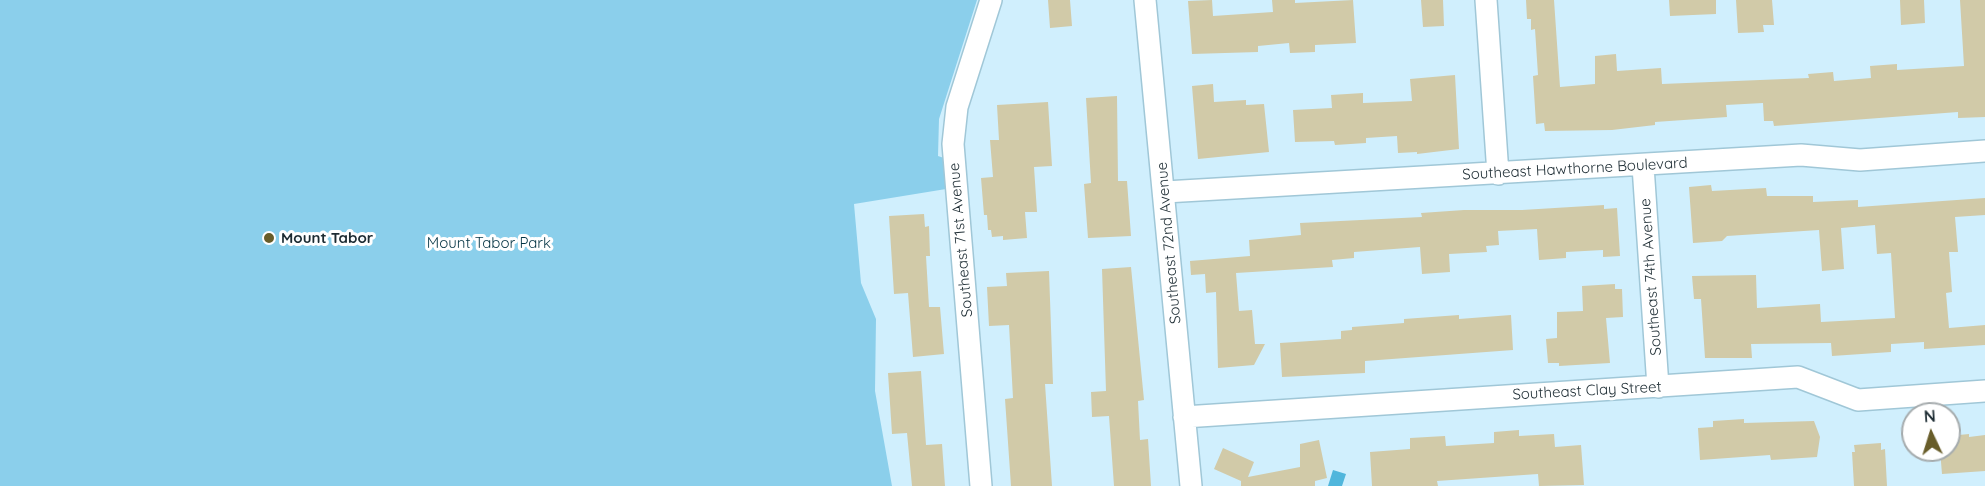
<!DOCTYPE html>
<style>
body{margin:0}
#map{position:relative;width:1985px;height:486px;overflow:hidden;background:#d0effd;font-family:Quicksand,sans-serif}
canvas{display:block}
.north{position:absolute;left:1901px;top:402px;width:60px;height:60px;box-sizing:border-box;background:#fff;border:2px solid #a5abad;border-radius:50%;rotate:356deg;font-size:16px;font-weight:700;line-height:24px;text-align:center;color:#1d2c33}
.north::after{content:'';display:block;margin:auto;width:21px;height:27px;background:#685d2a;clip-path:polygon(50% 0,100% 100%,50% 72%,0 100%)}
</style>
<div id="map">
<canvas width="1985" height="486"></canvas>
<div class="north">N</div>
</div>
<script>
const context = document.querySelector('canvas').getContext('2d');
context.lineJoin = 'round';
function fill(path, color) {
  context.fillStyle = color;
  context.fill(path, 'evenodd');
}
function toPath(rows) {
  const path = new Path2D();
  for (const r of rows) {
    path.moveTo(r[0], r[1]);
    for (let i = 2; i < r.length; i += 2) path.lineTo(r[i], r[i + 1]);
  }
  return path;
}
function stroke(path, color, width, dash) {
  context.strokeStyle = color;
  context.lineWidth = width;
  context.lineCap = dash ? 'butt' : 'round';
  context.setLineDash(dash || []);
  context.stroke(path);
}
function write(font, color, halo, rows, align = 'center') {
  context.font = font + ' Quicksand,sans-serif';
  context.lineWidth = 6;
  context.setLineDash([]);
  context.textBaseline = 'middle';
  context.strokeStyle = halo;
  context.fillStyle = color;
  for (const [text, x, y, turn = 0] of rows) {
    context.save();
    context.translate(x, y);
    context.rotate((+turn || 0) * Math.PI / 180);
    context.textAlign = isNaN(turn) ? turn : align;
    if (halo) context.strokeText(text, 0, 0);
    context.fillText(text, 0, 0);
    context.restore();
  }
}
fill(toPath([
 [0,0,977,0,939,119,938,156,944,158,946,189,854,204,861,283,876,319,875,391,892,486,0,486]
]), '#8bcfeb');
fill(toPath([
 [1333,470,1346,474,1342,486,1328,486]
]), '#50b6dc');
fill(toPath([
 [1048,0,1070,0,1072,26,1050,28],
 [1212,0,1213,16,1273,12,1272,0,1295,0,1295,3,1353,0,1356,43,1315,45,1315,52,1290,53,1289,43,1258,46,1258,52,1192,54,1188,1],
 [1421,0,1443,0,1444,26,1423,27],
 [1526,0,1554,0,1560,87,1595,84,1595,56,1616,54,1617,71,1661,68,1662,84,1809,78,1808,74,1833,72,1834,81,1871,78,1870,66,1897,64,1897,70,1964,66,1960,0,1985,0,1985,117,1958,118,1958,112,1774,126,1773,121,1764,121,1763,103,1726,105,1727,117,1655,122,1655,125,1612,130,1545,131,1544,123,1536,124,1533,76,1538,75,1535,29,1531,30,1531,19,1527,19],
 [1669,0,1716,0,1716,14,1670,16],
 [1736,0,1772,0,1774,25,1763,25,1764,32,1738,33],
 [1900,0,1924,0,1925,23,1901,25],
 [1455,75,1459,149,1417,154,1417,152,1398,153,1397,136,1366,138,1366,143,1335,145,1334,141,1295,142,1293,110,1332,108,1331,95,1363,93,1363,103,1412,101,1410,79],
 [1213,84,1214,102,1246,100,1246,105,1264,104,1269,152,1198,159,1192,86],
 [1117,96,1118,181,1127,181,1131,236,1088,238,1084,184,1091,183,1086,98],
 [1048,102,1052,166,1034,167,1037,212,1025,212,1027,238,1003,240,1003,236,992,237,991,230,988,230,987,215,984,215,981,178,993,177,990,140,999,140,997,105],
 [1711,185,1712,191,1766,188,1767,196,1813,196,1813,202,1858,200,1858,207,1985,198,1985,215,1955,217,1958,252,1949,252,1952,292,1946,293,1949,328,1985,325,1985,345,1924,349,1924,342,1891,344,1891,352,1832,356,1831,343,1751,344,1752,358,1705,358,1701,299,1694,299,1692,276,1756,275,1757,308,1820,304,1821,322,1895,318,1891,253,1877,254,1875,225,1841,228,1844,269,1822,271,1819,230,1727,236,1722,241,1693,243,1689,187],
 [1604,205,1604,209,1617,208,1620,256,1603,257,1603,250,1566,252,1566,258,1539,260,1537,229,1498,231,1499,245,1486,246,1487,252,1449,254,1450,272,1422,274,1420,247,1354,252,1354,258,1332,260,1333,267,1236,273,1239,311,1252,310,1255,344,1265,344,1254,365,1218,368,1216,292,1206,293,1205,274,1191,275,1190,261,1250,256,1249,240,1301,235,1300,223,1422,217,1421,213,1464,210,1522,210],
 [924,214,925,227,929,226,930,256,926,256,929,307,940,307,944,354,913,357,908,293,894,294,889,216],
 [1131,267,1144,400,1138,401,1140,440,1148,439,1151,486,1114,486,1109,416,1092,417,1091,392,1106,391,1102,269],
 [1049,271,1053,384,1045,384,1052,486,1011,486,1005,399,1013,398,1009,325,989,326,987,287,1007,286,1006,273],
 [1615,284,1615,289,1622,289,1623,317,1606,318,1610,363,1559,366,1559,363,1548,363,1546,339,1557,338,1557,312,1583,311,1582,286],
 [1459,315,1459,319,1511,315,1513,350,1365,361,1365,373,1282,377,1280,343,1341,339,1341,331,1352,330,1352,327,1404,323,1404,319],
 [921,371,926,445,942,444,945,486,912,486,907,433,892,434,888,373],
 [1744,419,1744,423,1814,421,1820,437,1817,457,1771,460,1770,455,1700,460,1698,428,1713,427,1713,421],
 [1519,430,1519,436,1554,434,1555,447,1581,445,1584,485,1539,486,1538,474,1437,481,1438,486,1372,486,1370,452,1410,449,1410,438,1445,436,1446,446,1494,443,1494,432],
 [1969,434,1969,437,1985,435,1985,471,1942,474,1940,450,1949,450,1949,436],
 [1319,440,1327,478,1315,481,1315,486,1241,486,1241,481,1214,469,1223,448,1254,462,1248,477,1300,467,1300,444],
 [1881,443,1881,450,1885,449,1887,486,1854,486,1852,452,1855,452,1854,445]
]), '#d1caa8');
const minor = toPath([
 [1145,0,1191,486],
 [1486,0,1498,174],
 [1643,166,1658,387],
 [1165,192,1801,155,1860,160,1985,151],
 [1184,417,1798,377,1858,400,1985,391],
 [981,486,953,144,957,107,991,0]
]);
stroke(minor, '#a0c7d7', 24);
stroke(minor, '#fff', 21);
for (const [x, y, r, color] of [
 [269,238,6,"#685d2a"]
]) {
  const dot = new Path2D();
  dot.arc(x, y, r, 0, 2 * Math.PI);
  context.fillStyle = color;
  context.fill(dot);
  stroke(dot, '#fff', 2);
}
write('15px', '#1d2c33', '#fff', [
 ["Southeast Hawthorne Boulevard",1575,169,-3],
 ["Southeast 71st Avenue",961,240,-95],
 ["Southeast 72nd Avenue",1169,243,-95],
 ["Southeast 74th Avenue",1651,277,-94],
 ["Southeast Clay Street",1587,391,-3]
]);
write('bold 15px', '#1d2c33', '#fff', [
 ["Mount Tabor",281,238]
], 'left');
write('15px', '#033343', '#fff', [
 ["Mount Tabor Park",489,243]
]);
</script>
